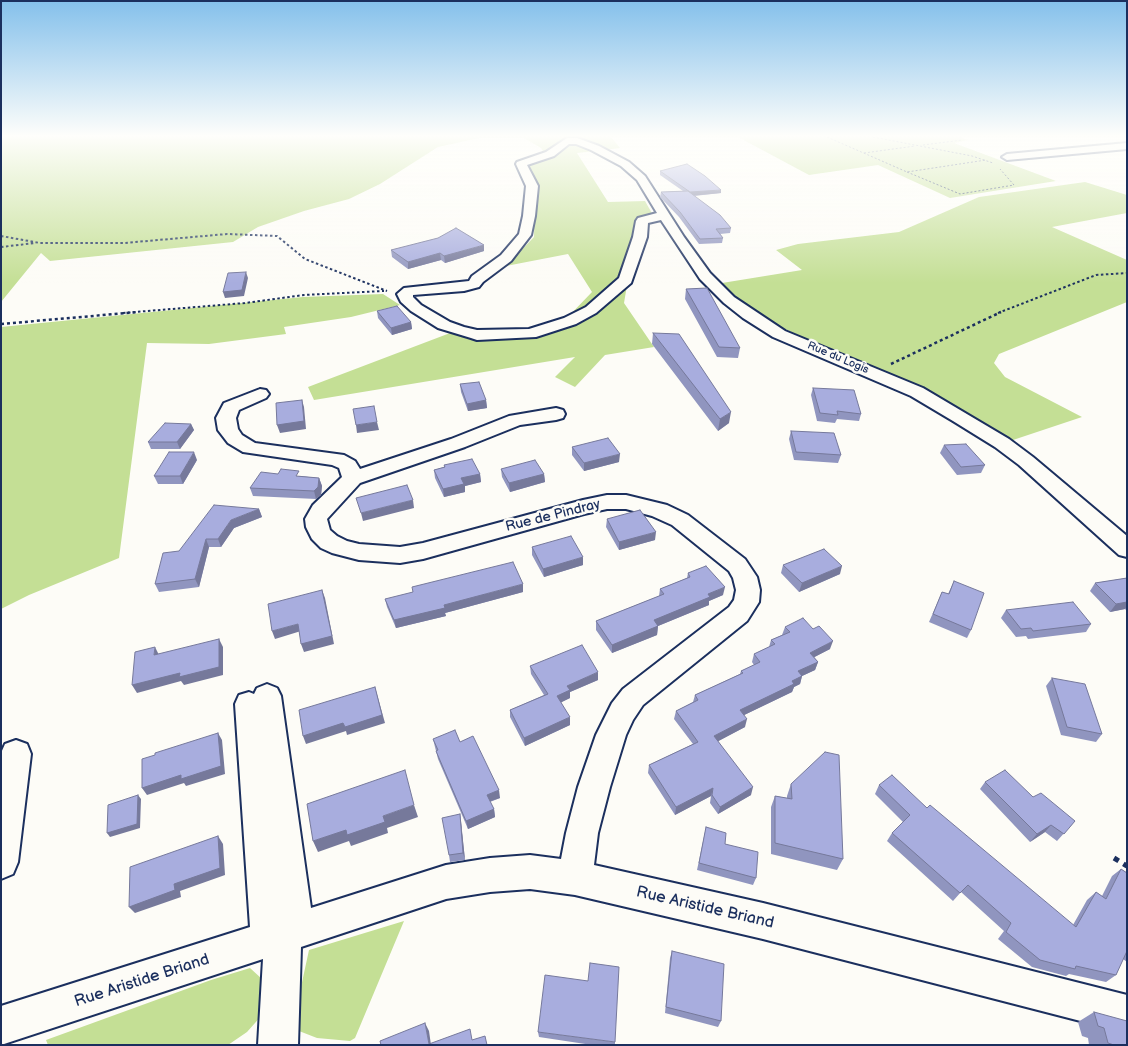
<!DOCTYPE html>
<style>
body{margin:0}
#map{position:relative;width:1128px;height:1046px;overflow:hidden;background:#fdfcf7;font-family:"Balsamiq Sans",sans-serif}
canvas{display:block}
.frame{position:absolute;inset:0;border:2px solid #1b2f5e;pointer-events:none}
</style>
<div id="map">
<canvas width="1128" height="1046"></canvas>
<div class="frame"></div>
</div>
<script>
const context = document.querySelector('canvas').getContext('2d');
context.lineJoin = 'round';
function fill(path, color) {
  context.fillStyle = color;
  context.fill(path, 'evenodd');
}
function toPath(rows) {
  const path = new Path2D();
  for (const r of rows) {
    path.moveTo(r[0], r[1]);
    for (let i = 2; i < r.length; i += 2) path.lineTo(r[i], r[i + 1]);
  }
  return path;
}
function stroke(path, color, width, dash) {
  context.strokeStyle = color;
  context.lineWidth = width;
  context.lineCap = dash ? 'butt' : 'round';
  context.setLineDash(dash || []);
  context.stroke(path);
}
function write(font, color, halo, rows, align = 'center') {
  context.font = font + ' "Balsamiq Sans",sans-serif';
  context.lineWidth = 5;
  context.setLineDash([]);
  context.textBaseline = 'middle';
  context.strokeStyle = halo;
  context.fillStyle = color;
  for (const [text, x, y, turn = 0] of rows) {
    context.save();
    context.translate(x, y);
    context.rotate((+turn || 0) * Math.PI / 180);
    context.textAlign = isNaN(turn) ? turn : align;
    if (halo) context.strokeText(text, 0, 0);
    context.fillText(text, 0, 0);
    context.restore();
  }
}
fill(toPath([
 [1,137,611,137,620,148,577,153,608,202,645,201,653,215,638,220,624,303,654,347,605,355,575,387,555,377,575,357,314,400,308,387,458,330,526,331,566,319,592,292,568,254,506,266,534,237,535,185,526,166,532,161,546,156,541,148,524,138,479,138,438,147,380,184,349,199,304,211,258,227,233,242,50,261,41,253,1,302],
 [738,137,959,137,968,140,954,143,1056,181,950,198,878,165,809,175],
 [1085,182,1127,195,1127,213,1052,227,1127,260,1127,302,999,354,994,363,1005,377,1082,417,1007,442,850,359,761,318,735,299,722,283,802,270,776,250,798,244,899,232,979,197],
 [383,294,400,305,351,317,284,327,286,334,209,344,147,343,119,558,29,595,1,609,1,327,303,297],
 [404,921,355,1038,350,1041,317,1038,299,1031,296,1010,309,950],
 [250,968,262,979,263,1014,247,1032,228,1045,48,1045,46,1040,211,980]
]), '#c4df95');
const minor = toPath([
 [567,138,577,138,599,146,629,162,645,176,684,237,710,273,734,297,785,331,923,388,1009,439,1033,457,1127,536,1127,557,1119,555,1019,465,995,447,953,421,911,396,773,337,743,318,724,303,700,279,661,220,648,223,647,237,631,283,596,313,576,324,536,337,477,340,471,338,438,328,411,311,401,302,397,294,404,288,469,281,472,276,501,255,519,234,523,216,526,186,516,164,517,162,546,152,567,138],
 [569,144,576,144,591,150,621,166,637,180,657,213,638,218,636,221,633,237,619,278,586,307,564,318,529,329,477,330,464,327,450,322,421,305,413,297,413,295,464,291,479,287,483,282,511,261,531,235,535,216,538,186,527,165,554,156,569,144],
 [1127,143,1127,149,1007,160,1002,157,1007,154,1127,143],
 [260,389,266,390,269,394,266,398,239,410,236,418,238,429,242,435,255,443,344,455,355,461,360,469,451,439,509,416,556,408,563,410,565,414,563,418,556,420,520,425,465,447,360,483,327,519,330,530,337,536,347,541,359,544,400,547,423,543,583,500,607,495,626,495,667,505,688,515,745,559,757,577,760,590,759,602,747,621,643,705,633,720,626,735,610,787,598,833,594,865,763,903,1127,995,1127,1033,763,939,575,895,530,889,490,892,446,899,301,947,298,1045,258,1045,263,959,1,1045,1,1006,250,927,235,704,239,695,249,692,254,694,257,688,267,684,277,688,281,696,311,908,446,865,490,858,530,855,561,859,566,833,578,787,596,735,612,703,623,689,729,607,734,600,736,590,733,578,729,571,672,525,652,516,626,509,607,509,584,514,423,559,400,563,359,560,332,553,321,548,312,539,306,527,305,519,313,505,342,477,339,468,332,465,243,452,228,443,218,430,216,418,224,403,260,389],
 [16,740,27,744,31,754,18,862,13,874,1,879,1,753,5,744,16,740]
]);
stroke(minor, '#1b2f5e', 4);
stroke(toPath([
 [827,137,907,172,986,160],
 [873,137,972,156,993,163],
 [923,145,962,140],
 [864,153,915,146],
 [907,172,960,194,1014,185,1000,169]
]), '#1b2f5e', 1, [2, 2]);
stroke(toPath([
 [1,236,40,243,124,243,227,234,277,236,305,259,387,291],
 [1,247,35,243],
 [123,313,245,303,304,295,384,291],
 [998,313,1096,275,1127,273]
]), '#1b2f5e', 2, [2.5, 2.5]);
stroke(toPath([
 [1,324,138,312],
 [891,364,1001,312]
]), '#1b2f5e', 2.5, [3, 3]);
stroke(toPath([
 [1114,858,1127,866]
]), '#1b2f5e', 5, [5.5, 5.5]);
fill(minor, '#fdfcf7');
fill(toPath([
 [660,171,721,193,694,196,731,228,730,233,720,234,723,238,722,243,699,244,679,217,660,197,661,192,683,191,660,175],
 [391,250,484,251,445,263,441,260,408,269,392,257],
 [686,289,740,348,738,358,717,357,685,299],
 [377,311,411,322,412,329,392,335,378,318],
 [653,333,729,423,718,431,652,344],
 [460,384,486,400,487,408,468,411,461,392],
 [813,388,861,414,859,421,837,419,835,423,817,421,811,395],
 [191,424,194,430,180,449,151,449,148,442],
 [791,431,841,455,838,463,794,460,789,439],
 [944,445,985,465,981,473,957,475,940,453],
 [572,447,619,462,584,471,572,455],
 [197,460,183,484,158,484,154,476],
 [444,465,480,474,481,482,465,486,465,492,444,497,435,478,434,470,444,467],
 [501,469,544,474,545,482,510,492,502,477],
 [300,476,319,478,322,486,321,495,316,499,253,496,250,488],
 [259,509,262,517,234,528,221,547,209,547,199,587,159,592,155,584,179,551],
 [607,519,655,540,619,550,606,527],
 [532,547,583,565,544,577,532,555],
 [783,565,840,574,799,592,781,573],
 [688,573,723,595,709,601,709,605,658,626,657,635,612,653,596,630,596,621,659,596,660,589,687,578],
 [1127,578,1127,611,1125,609,1110,612,1090,591,1095,583],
 [954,581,971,630,967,638,929,622,942,592,948,594],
 [523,592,445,613,446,616,396,628,387,607,385,599],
 [1006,610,1091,624,1086,632,1028,639,1026,636,1016,637,1001,618],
 [785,627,830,649,814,657,818,662,815,670,802,676,800,684,794,687,792,692,744,715,745,727,718,741,751,795,718,814,710,803,711,796,675,815,648,773,649,765,693,744,674,719,676,711,693,702,695,695,740,674,741,671,754,665,752,662,754,654,769,647,771,640,782,635],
 [530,666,598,680,570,692,570,698,561,702,570,725,525,746,510,717,510,710,544,695,531,674],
 [1052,678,1102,734,1096,742,1061,735,1046,686],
 [433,739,460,742,500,798,490,802,494,809,495,817,468,829,438,759],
 [985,782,1033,797,1075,821,1057,841,1045,832,1030,842,980,789],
 [791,784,843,859,837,870,771,854,771,807,775,796,787,798,787,796],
 [879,785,927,808,1073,925,1087,900,1096,892,1102,896,1112,876,1121,869,1127,873,1127,962,1123,959,1116,975,1106,982,1069,974,1066,976,1032,967,998,939,1004,931,961,892,953,901,887,841,892,833,903,822,875,794],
 [460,814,465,860,450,862,449,855],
 [706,827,725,844,756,878,753,885,697,870],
 [672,951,721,1021,718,1027,665,1013,670,958],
 [1094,1012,1127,1045,1089,1045,1088,1038,1082,1036,1078,1022],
 [538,1032,615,1042,615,1045,592,1045,539,1037]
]), '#9095bf');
fill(toPath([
 [721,190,721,193,690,196,690,192],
 [484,245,484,251,445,263,444,256],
 [440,253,441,260,408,269,408,262],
 [246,272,248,278,244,296,225,298,223,292],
 [411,322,412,329,392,335,391,328],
 [302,400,304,407,306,429,280,433,277,425],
 [486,400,487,408,468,411,467,404],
 [731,412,729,423,718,431,720,419],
 [377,422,379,430,357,433,356,425],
 [191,424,194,430,180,449,177,442],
 [194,452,197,460,183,484,180,476],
 [620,454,619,462,584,471,584,463],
 [480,474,481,482,465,486,465,492,444,497,443,489,461,478],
 [544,474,545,482,510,492,509,483],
 [319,478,322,486,321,495,316,499,314,491],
 [413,500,414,508,363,521,361,513],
 [259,509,262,517,234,528,221,547,218,539,231,520],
 [656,532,655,540,619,550,619,542],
 [206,539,209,547,199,587,195,579],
 [583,557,583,565,544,577,543,569],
 [842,566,840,574,799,592,802,583],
 [523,584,523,592,445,613,446,616,396,628,394,620,444,605],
 [725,587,723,595,709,601,709,605,658,626,657,635,612,653,612,645,654,620,708,594],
 [322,590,325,598,334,644,304,652,301,644],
 [1127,602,1127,606,1125,609,1110,612,1116,604],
 [298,624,301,631,275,639,272,631],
 [219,639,223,647,223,675,184,685,181,681,137,693,132,685],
 [833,641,830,649,807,661,810,653],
 [155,647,159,655,154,655],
 [818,662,815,670,802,676,800,684,794,687,792,692,738,718,740,710,798,671],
 [598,672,598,680,570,692,570,698,558,704,557,696,567,686],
 [375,687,385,723,347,735,346,731,306,744,303,736],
 [570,717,570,725,525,746,524,738],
 [747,719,745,727,713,744,714,736],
 [218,733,222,740,225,774,186,786,184,783,147,795,142,788],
 [753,787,751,795,718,814,720,807],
 [713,788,711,796,675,815,676,807],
 [499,790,500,798,488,802,487,795],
 [138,795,141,799,140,828,110,837,107,833],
 [414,805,418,817,387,828,388,833,351,846,349,841,318,852,313,841],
 [494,809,495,817,468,829,466,821],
 [460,814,461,821,465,860,463,853],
 [1051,825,1045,832,1030,842,1037,834],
 [218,836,223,844,225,875,180,891,181,897,135,913,129,907,174,884],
 [425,1023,429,1031,431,1045,429,1045]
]), '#76799b');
const building = toPath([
 [687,164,705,176,721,190,690,192,660,171,687,164],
 [688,191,720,215,731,228,716,229,723,238,700,239,680,212,661,192,688,191],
 [456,228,484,245,444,256,440,253,408,262,391,250,438,238,456,228],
 [246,272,242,290,223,292,228,273,246,272],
 [707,288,740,348,719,347,686,289,707,288],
 [397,306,411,322,391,328,377,311,397,306],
 [653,333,679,334,731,412,720,419,653,333],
 [479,382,486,400,467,404,460,384,479,382],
 [813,388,854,390,861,414,837,411,838,415,820,413,813,388],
 [302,400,304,421,277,425,276,403,302,400],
 [374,406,377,422,356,425,353,409,374,406],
 [165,423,191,424,177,442,148,442,165,423],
 [791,431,834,433,841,455,796,452,791,431],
 [608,438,620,454,584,463,572,447,608,438],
 [966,444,985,465,961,467,944,445,966,444],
 [169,452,194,452,180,476,154,476,169,452],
 [472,459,480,474,461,478,464,484,443,489,434,470,445,467,444,465,472,459],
 [535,460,544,474,509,483,501,469,535,460],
 [281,469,299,471,296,476,319,478,318,487,314,491,250,488,261,472,278,474,281,469],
 [407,485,413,500,361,513,356,498,407,485],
 [214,505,259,509,231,520,218,539,206,539,195,579,155,584,163,553,179,551,214,505],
 [640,510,656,532,619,542,607,519,640,510],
 [571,536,583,557,543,569,532,547,571,536],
 [824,549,842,566,802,583,783,565,824,549],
 [513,562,523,584,444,605,445,608,394,620,385,599,413,592,412,587,513,562],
 [706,566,725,587,708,594,710,597,654,620,658,626,612,645,596,621,664,594,660,589,690,577,688,573,706,566],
 [1127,578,1127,602,1116,604,1095,583,1127,578],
 [954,581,984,593,971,630,933,614,942,592,949,594,954,581],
 [322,590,332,636,301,644,298,624,272,631,268,604,322,590],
 [1073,602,1091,624,1033,631,1031,628,1021,629,1006,610,1073,602],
 [803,618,813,629,819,626,833,641,810,653,818,662,798,671,802,676,792,681,794,684,740,710,747,719,714,736,753,787,720,807,712,795,713,788,676,807,649,765,698,742,676,711,698,700,695,695,743,673,741,671,760,662,754,654,775,644,771,640,790,632,785,627,803,618],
 [219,639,219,667,179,677,180,673,132,685,135,652,155,647,154,655,219,639],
 [582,645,598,672,567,686,570,690,557,696,570,717,524,738,510,710,548,694,530,666,582,645],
 [1052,678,1085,684,1102,734,1067,727,1052,678],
 [375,687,382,715,345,727,343,723,303,736,299,710,375,687],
 [455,730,460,742,473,736,499,790,487,795,494,809,466,821,436,751,438,750,433,739,455,730],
 [218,733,221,766,181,779,181,775,142,788,142,759,155,755,155,753,218,733],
 [825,752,839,755,843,859,775,843,775,796,792,799,791,784,825,752],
 [405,770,414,805,383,816,385,822,347,835,346,830,313,841,307,804,405,770],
 [1005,770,1033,797,1041,793,1075,821,1064,834,1051,825,1037,834,985,782,1005,770],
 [892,775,927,808,930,805,1076,927,1096,892,1106,899,1121,869,1127,873,1127,951,1116,975,1076,966,1075,969,1040,960,1006,932,1011,923,968,885,960,893,892,833,910,815,879,785,892,775],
 [138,795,137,824,107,833,108,805,138,795],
 [460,814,463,853,449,855,442,818,460,814],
 [706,827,726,833,725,844,758,852,756,878,699,863,706,827],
 [218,836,220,868,174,884,175,890,129,907,130,867,218,836],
 [672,951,724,964,721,1021,666,1007,672,951],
 [590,963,619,967,615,1042,538,1032,545,975,588,981,590,963],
 [1094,1012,1127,1021,1127,1045,1114,1045,1108,1043,1104,1028,1098,1026,1094,1012],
 [425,1023,429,1044,470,1029,472,1040,485,1036,487,1045,381,1045,380,1041,425,1023]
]);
fill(building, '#a8adde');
stroke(building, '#76799b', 1);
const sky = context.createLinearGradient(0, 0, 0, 283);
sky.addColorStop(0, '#84c0eb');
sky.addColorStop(0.48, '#fefefb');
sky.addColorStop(1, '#fefefb00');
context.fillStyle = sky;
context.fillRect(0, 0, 1128, 283);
write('11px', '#1b2f5e', '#fdfcf7', [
 ["Rue du Logis",838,358,23]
]);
write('14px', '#1b2f5e', '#fdfcf7', [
 ["Rue de Pindray",553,516,-14]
]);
write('16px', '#1b2f5e', '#fdfcf7', [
 ["Rue Aristide Briand",705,908,13],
 ["Rue Aristide Briand",142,981,-18]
]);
</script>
